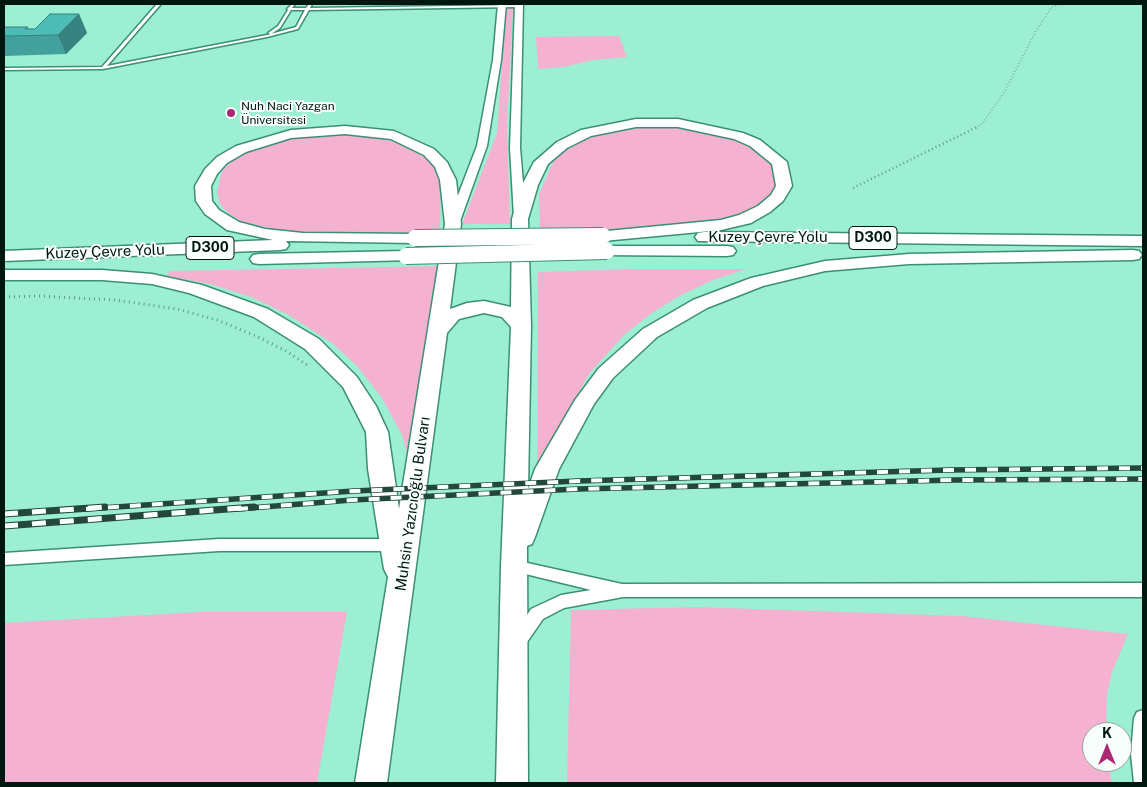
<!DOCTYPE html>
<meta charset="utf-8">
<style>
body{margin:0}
#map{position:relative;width:1147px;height:787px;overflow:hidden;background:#9cefd3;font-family:"Public Sans",sans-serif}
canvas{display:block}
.frame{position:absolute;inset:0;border:5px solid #00170f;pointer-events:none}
.north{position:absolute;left:1082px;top:722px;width:50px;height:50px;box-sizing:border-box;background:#f7fefb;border:1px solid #94a29d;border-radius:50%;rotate:0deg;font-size:14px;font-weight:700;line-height:20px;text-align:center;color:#00170f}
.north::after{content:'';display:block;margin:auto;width:18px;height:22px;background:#ab2873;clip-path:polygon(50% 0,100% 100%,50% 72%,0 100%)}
</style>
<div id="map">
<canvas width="1147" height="787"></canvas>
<div class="frame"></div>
<div class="north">K</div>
</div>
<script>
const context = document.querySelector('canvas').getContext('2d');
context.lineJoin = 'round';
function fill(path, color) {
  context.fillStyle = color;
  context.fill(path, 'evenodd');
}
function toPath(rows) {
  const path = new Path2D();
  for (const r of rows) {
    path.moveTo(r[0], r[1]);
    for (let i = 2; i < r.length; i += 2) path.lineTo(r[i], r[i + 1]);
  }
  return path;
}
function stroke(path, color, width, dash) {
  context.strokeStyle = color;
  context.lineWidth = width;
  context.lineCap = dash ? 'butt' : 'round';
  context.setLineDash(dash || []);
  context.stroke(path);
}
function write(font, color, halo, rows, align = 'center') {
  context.font = font + ' "Public Sans",sans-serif';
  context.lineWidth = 4;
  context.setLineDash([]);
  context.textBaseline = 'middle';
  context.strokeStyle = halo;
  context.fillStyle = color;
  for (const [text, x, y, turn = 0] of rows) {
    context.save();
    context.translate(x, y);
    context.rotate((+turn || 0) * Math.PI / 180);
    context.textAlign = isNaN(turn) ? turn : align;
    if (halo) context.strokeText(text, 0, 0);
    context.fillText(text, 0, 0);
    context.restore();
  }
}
fill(toPath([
 [506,8,513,8,507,127,510,224,462,224,497,133],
 [619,36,627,57,593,60,564,67,538,69,536,37],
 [673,125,747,142,773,162,778,187,762,206,731,218,657,228,540,231,539,194,553,162,562,152,594,135,628,126],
 [344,134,393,141,431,160,441,176,440,232,320,234,281,231,240,221,227,212,220,204,217,192,222,171,231,162,245,152,287,138],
 [441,266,409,461,402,435,382,398,357,366,332,343,287,314,251,297,210,284,167,276,170,271],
 [631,269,747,269,713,280,681,295,652,313,625,334,589,374,537,468,538,272],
 [697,607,962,616,1128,634,1112,672,1107,694,1106,732,1092,732,1092,762,1108,762,1112,783,567,783,571,610],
 [202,612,347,612,317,783,4,783,4,623]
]), '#f5b2d0');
const service = toPath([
 [157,4,161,4,107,66,267,35,296,27,305,10,291,10,280,28,271,34,268,33,278,26,288,10,287,9,292,4,295,4,292,8,306,8,309,4,312,4,310,8,519,5,521,6,519,7,309,10,298,29,267,37,103,69,4,70,4,68,102,67,157,4]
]);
const minor = toPath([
 [219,539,393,539,398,541,400,545,398,549,393,551,219,551,4,565,4,553,219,539],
 [514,560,622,584,1143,583,1143,597,623,597,564,608,543,619,525,645,519,647,513,645,511,640,531,609,561,595,591,590,509,570,506,566,509,562,514,560],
 [1143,710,1143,783,1134,783,1131,754,1134,718,1137,712,1143,710]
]);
const tertiary = toPath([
 [498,4,506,4,501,60,487,146,459,224,453,228,447,224,477,146,493,60,498,4],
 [515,4,523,4,520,148,526,217,520,221,514,217,510,148,515,4]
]);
const trunk = toPath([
 [636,119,678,119,743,133,760,140,787,162,792,186,783,201,770,212,751,223,721,230,603,241,597,240,594,236,597,232,721,220,739,215,758,206,771,195,776,186,772,164,750,146,734,139,678,127,636,127,591,136,567,148,548,164,538,185,528,219,531,326,528,489,535,469,575,400,599,368,643,329,693,300,751,278,825,261,909,254,1133,250,1139,251,1142,255,1139,259,1133,260,909,264,825,271,763,286,707,308,657,337,613,378,594,404,559,469,535,537,532,544,527,546,528,783,496,783,501,566,511,327,502,317,484,313,459,319,447,333,387,783,355,783,388,577,384,569,368,469,366,432,343,387,305,349,254,317,189,293,152,284,102,280,4,280,4,270,102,270,152,274,202,285,268,309,319,339,357,377,376,406,388,432,399,509,445,224,440,180,435,167,424,155,391,139,345,134,291,138,246,152,227,163,217,174,211,186,212,201,219,210,239,222,265,229,303,233,421,234,424,238,421,242,415,243,286,241,289,245,286,249,280,250,4,261,4,251,273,240,227,230,205,214,196,201,195,186,205,169,217,157,236,146,291,130,345,126,394,131,434,149,447,162,456,180,461,224,450,309,467,303,484,301,511,307,512,219,522,185,534,162,557,142,581,130,636,119],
 [704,232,1143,236,1143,246,698,241,695,237,698,233,704,232],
 [607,246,727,246,733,247,736,251,733,255,727,256,601,255,598,251,601,247,607,246],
 [406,251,412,252,415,256,412,260,259,264,253,263,250,259,253,255,259,254,406,251]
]);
stroke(service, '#3a8f75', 3);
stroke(minor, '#3a8f75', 3);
stroke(tertiary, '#3a8f75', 3);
stroke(trunk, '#3a8f75', 3);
stroke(toPath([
 [976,128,983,123,1005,91,1037,29,1052,7,1062,4]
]), '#5f9a86', 2, [0.5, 2.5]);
stroke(toPath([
 [853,188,977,127]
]), '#5f9a86', 2.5, [1, 3]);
stroke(toPath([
 [4,297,38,296,115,300,177,309,217,320,256,336,286,351,310,367]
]), '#5f9a86', 3, [1, 4]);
fill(service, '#fff');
fill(minor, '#fff');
fill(tertiary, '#fff');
fill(trunk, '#fff');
const railFar1 = toPath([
 [86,509,354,491,578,481,949,470,1143,468],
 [237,509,352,500,578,489,955,480,1143,479]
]);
const rail = toPath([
 [4,514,105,507],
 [4,526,254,507]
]);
stroke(railFar1, '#23483b', 5.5);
stroke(rail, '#23483b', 7);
stroke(railFar1, '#f7fefb', 4, [11]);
stroke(rail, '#f7fefb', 5, [14]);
const trunkBridge = toPath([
 [415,238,603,236],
 [406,256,607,251]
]);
stroke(trunkBridge, '#3a8f75', 18, []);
stroke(trunkBridge, '#fff', 16);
fill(toPath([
 [79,14,87,33,66,54,4,56,4,27,35,29]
]), '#42a19d');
fill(toPath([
 [79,14,87,33,66,54,58,35]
]), '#36837f');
const building = toPath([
 [50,14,79,14,58,35,4,36,4,27,28,27,25,29,35,29,50,14]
]);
fill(building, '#4dbbb6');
stroke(building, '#36837f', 1);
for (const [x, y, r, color] of [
 [231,113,5,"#ab2873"]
]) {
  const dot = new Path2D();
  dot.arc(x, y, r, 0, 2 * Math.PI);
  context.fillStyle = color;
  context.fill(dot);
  stroke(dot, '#f7fefb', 2);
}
write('12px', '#00170f', '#f7fefb', [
 ["Nuh Naci Yazgan",241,106],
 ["Üniversitesi",241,120]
], 'left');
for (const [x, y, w] of [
 [873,238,48],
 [210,248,48]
]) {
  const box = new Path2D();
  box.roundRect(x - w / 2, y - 11.5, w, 23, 4);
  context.fillStyle = '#f7fefb';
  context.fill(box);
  stroke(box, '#00170f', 1);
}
write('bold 14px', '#00170f', null, [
 ["D300",873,238],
 ["D300",210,248]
]);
write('15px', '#00170f', '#f7fefb', [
 ["Kuzey Çevre Yolu",768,237],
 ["Kuzey Çevre Yolu",105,252,-2],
 ["Muhsin Yazıcıoğlu Bulvarı",413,504,-82]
]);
</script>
